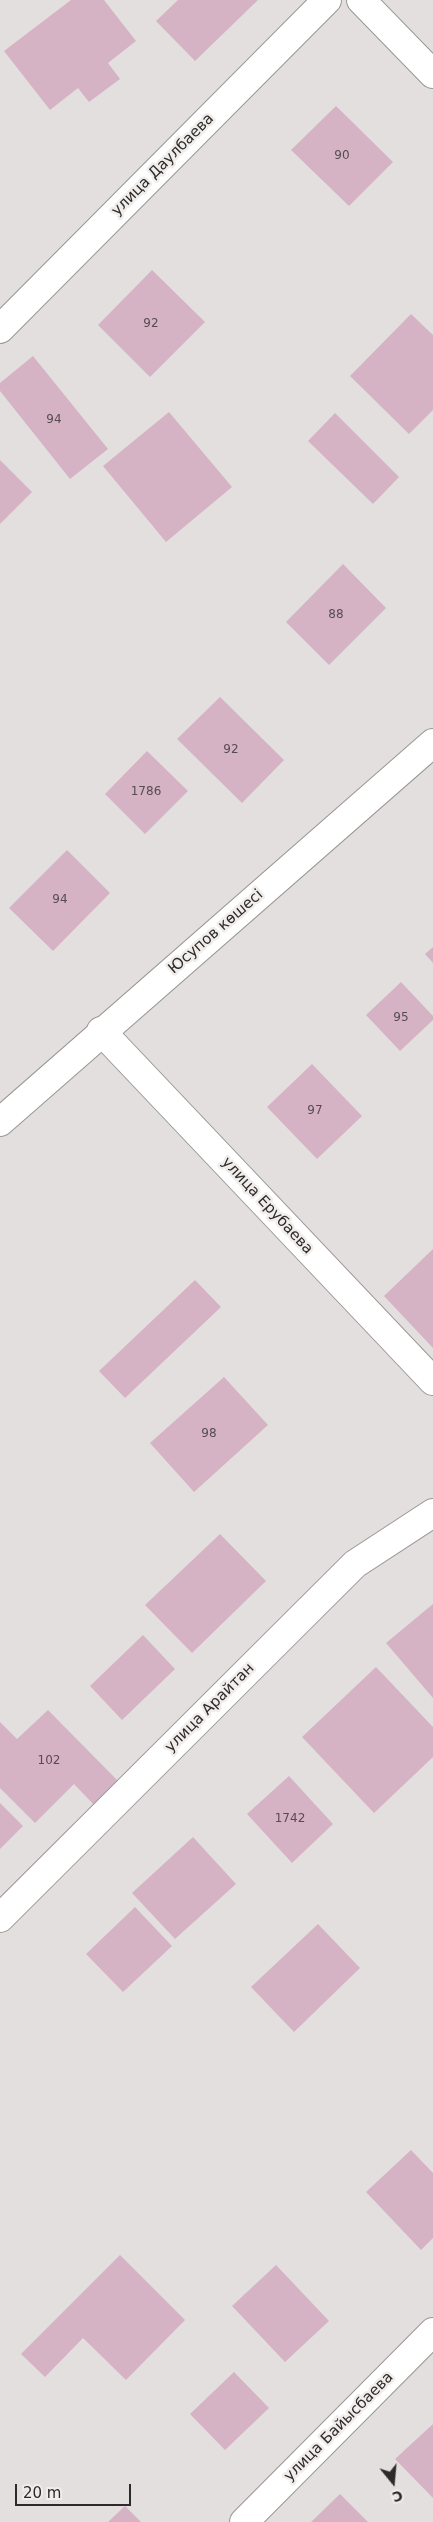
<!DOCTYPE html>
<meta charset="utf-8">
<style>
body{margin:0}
#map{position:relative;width:433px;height:2522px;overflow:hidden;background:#e3dfde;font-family:"DejaVu Sans",sans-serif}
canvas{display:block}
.north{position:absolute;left:368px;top:2457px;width:50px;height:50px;-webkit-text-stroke:4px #f0edeb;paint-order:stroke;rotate:163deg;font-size:14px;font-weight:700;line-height:20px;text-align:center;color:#2c2b2a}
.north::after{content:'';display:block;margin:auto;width:18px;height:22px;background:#2c2b2a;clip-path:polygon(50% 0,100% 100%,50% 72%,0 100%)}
.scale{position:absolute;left:15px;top:2484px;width:116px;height:22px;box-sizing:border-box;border:2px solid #2c2b2a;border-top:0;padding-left:6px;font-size:15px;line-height:18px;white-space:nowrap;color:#2c2b2a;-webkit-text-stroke:4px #f0edeb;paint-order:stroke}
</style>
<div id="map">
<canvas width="433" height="2522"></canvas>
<div class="north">С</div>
<div class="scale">20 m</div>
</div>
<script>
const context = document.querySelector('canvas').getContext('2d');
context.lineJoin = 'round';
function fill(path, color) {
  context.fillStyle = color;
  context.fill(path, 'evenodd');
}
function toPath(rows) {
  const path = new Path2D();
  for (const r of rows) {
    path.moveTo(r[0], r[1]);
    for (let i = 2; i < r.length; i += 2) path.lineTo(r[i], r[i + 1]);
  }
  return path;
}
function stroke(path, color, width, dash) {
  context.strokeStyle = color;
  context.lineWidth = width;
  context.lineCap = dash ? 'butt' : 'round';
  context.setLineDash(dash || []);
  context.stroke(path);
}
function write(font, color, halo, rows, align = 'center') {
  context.font = font + ' "DejaVu Sans",sans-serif';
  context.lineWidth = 5;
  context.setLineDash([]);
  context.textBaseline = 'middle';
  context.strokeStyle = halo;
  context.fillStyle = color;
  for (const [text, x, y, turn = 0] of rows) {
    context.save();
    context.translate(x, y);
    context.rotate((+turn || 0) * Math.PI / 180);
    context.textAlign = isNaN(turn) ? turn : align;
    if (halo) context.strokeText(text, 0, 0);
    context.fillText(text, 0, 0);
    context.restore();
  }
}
fill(toPath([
 [71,0,104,0,136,41,108,63,120,79,89,102,78,88,50,110,4,51],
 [178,0,258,0,195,61,156,21],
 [336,106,393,162,349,206,291,150],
 [152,270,205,322,150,377,98,325],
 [411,314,433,335,433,410,409,434,350,376],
 [33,356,108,449,70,479,0,391,0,383],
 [169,412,232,487,166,542,103,466],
 [335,413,399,477,373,504,308,441],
 [0,460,32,492,0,524],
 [343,564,386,608,329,665,286,622],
 [220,697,284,760,242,803,177,739],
 [147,751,188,791,145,834,105,794],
 [67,850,110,893,53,951,9,908],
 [433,947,433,963,425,954],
 [401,982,433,1016,433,1020,400,1051,366,1015],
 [312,1064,362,1116,317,1159,267,1107],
 [433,1249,433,1348,384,1296],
 [195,1280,221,1307,125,1398,99,1371],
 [224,1377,268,1425,194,1492,150,1443],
 [220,1534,266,1581,192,1653,145,1605],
 [433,1604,433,1698,386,1643],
 [143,1635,175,1669,122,1720,90,1686],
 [376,1667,433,1727,433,1757,374,1813,302,1737],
 [48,1710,119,1782,95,1806,74,1784,35,1823,0,1788,0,1722,17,1739],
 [289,1776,333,1824,292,1863,247,1814],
 [0,1803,23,1826,0,1849],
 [193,1837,236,1884,175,1939,132,1893],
 [135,1907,172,1946,123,1992,86,1954],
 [318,1924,360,1968,294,2032,251,1987],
 [411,2150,433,2173,433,2238,421,2250,366,2192],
 [120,2255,185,2320,126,2380,83,2338,45,2377,21,2354],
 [276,2265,329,2321,285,2362,232,2306],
 [234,2372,269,2408,225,2450,190,2414],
 [433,2424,433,2498,395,2459],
 [340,2494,368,2522,311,2522],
 [125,2506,141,2522,108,2522]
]), '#d6b2c5');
const minor = toPath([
 [361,0,433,74],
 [0,329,327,0],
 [101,1031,433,1381],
 [0,1918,355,1564,433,1513],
 [244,2522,433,2332]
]);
const tertiary = toPath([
 [0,1122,433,743]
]);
stroke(minor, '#9a9795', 30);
stroke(tertiary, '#9a9795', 30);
stroke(minor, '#fff', 28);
stroke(tertiary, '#fff', 28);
write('12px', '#564d51', null, [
 ["90",342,156],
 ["92",151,324],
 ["94",54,420],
 ["88",336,615],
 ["92",231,750],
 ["1786",146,792],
 ["94",60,900],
 ["95",401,1018],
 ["97",315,1111],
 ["98",209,1434],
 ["102",49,1761],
 ["1742",290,1819]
]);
write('15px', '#2c2b2a', '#f0edeb', [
 ["улица Даулбаева",163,165,-45],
 ["Юсупов көшесі",216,932,-41],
 ["улица Ерубаева",267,1206,47],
 ["улица Арайтан",210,1708,-45],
 ["улица Байысбаева",339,2427,-45]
]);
</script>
